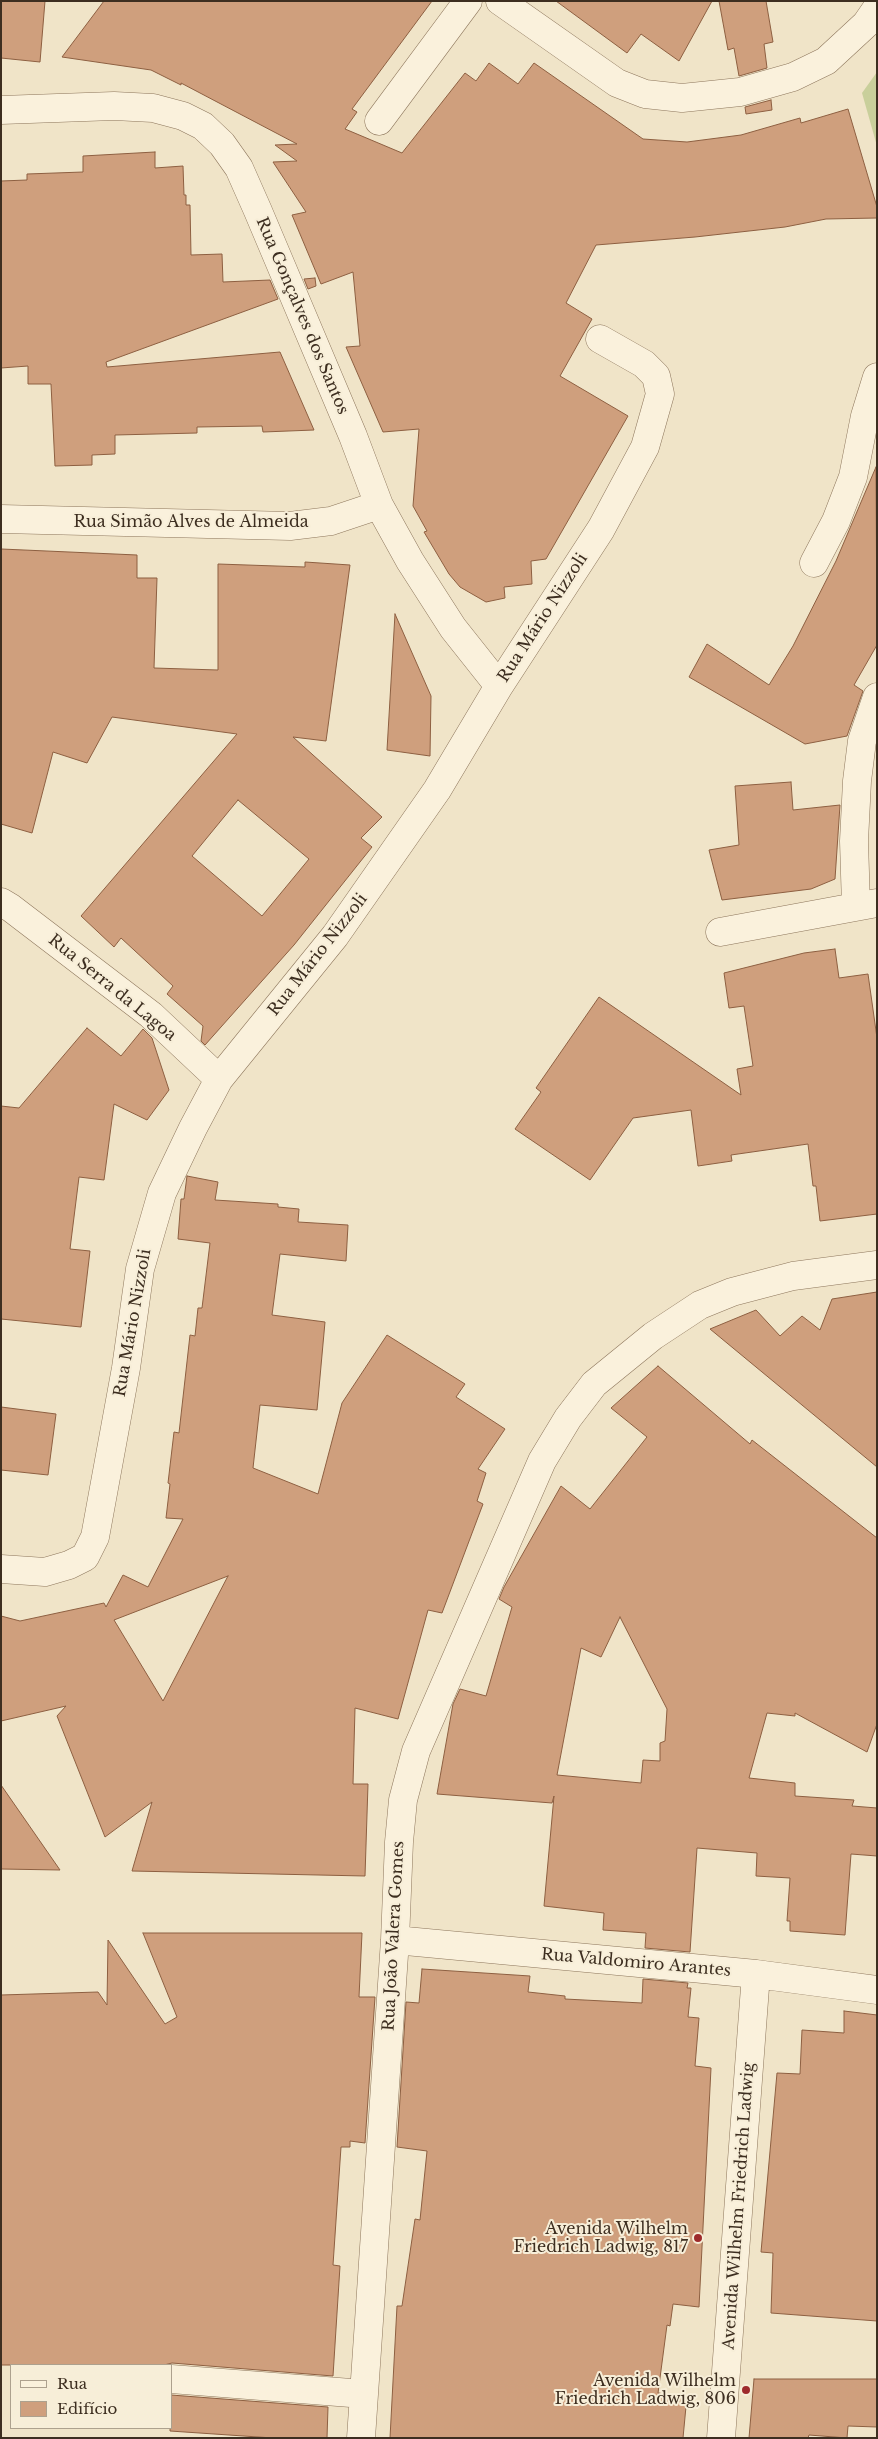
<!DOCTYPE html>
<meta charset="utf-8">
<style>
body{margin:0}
#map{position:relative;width:878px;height:2439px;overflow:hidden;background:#f0e4c8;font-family:"Libre Baskerville",serif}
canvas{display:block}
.frame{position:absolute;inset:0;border:2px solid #3d2e20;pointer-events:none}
.legend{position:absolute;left:10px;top:2364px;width:162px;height:65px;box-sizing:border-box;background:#f7eed8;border:1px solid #ada18e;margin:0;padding:6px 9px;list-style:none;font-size:15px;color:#3d2e20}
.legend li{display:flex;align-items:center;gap:10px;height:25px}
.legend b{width:25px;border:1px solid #ada18e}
</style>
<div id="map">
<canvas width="878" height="2439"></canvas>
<div class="frame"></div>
<ul class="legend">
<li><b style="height:6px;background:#faf1dc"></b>Rua</li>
<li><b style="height:14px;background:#cf9f7d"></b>Edifício</li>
</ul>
</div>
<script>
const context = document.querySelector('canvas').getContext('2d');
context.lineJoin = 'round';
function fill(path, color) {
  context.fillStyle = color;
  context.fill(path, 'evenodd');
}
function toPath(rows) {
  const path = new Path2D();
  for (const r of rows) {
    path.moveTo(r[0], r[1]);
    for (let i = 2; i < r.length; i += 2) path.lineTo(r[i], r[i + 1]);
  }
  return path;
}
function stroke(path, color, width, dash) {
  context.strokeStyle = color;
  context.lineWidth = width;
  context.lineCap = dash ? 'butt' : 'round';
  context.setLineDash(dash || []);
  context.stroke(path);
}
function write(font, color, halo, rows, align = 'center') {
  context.font = font + ' "Libre Baskerville",serif';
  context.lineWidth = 4;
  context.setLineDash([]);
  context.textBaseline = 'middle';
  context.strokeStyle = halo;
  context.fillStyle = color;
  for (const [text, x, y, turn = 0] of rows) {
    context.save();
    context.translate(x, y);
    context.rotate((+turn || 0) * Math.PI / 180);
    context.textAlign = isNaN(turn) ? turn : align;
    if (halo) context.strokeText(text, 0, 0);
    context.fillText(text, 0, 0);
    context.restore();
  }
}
fill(toPath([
 [877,72,877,146,862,93]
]), '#c9cf9b');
const building = toPath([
 [1,1,45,1,40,62,1,58,1,1],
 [104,1,432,1,352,109,357,112,345,129,402,153,465,73,476,81,489,63,518,84,534,63,643,139,687,142,741,135,800,118,801,123,848,109,877,207,877,218,826,219,785,227,695,237,596,245,566,303,592,319,560,376,628,416,546,559,531,561,532,584,504,587,505,598,486,602,460,587,449,574,424,532,427,531,413,506,419,429,383,432,346,347,360,346,353,272,321,284,292,215,306,212,273,162,297,161,275,145,297,144,181,83,181,85,151,70,62,57,104,1],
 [556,1,712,1,679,61,641,34,627,53,556,1],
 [719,1,766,1,773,42,764,44,767,68,739,76,734,48,728,50,719,1],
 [771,100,772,110,746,114,745,107,771,100],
 [155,152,155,168,183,166,184,195,186,195,186,205,190,205,191,255,222,254,223,282,270,280,278,299,106,362,107,367,280,352,314,430,263,432,262,426,197,427,197,433,115,435,115,454,92,455,92,465,55,466,51,384,28,384,28,366,1,368,1,181,27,180,27,174,83,172,83,156,155,152],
 [315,278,316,286,308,289,304,279,315,278],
 [876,467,877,645,854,685,863,691,847,736,805,744,689,677,707,644,769,685,793,646,836,561,876,467],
 [1,549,137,555,137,578,157,578,154,668,218,670,218,564,305,567,305,562,350,565,326,741,293,737,382,817,361,838,372,847,360,862,294,945,205,1045,201,1041,203,1026,167,994,173,986,121,938,114,947,81,916,237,734,112,717,87,763,53,752,32,833,1,824,1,549],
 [238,800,309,859,262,916,192,856,238,800],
 [395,614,431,696,430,756,387,750,395,614],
 [791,782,793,810,840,805,835,879,811,889,722,900,709,850,739,845,735,786,791,782],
 [835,949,839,978,868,974,877,1038,877,1214,820,1221,816,1186,813,1186,808,1144,731,1155,732,1161,698,1166,691,1110,633,1118,590,1180,515,1129,541,1092,536,1088,599,997,741,1095,737,1069,753,1066,744,1006,729,1008,724,973,804,953,835,949],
 [87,1028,121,1056,143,1029,152,1038,169,1090,147,1120,114,1104,104,1180,79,1177,70,1249,90,1251,81,1327,1,1319,1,1106,19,1108,87,1028],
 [187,1176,218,1182,215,1200,278,1204,278,1207,299,1209,298,1222,348,1225,346,1261,280,1254,272,1315,325,1322,317,1410,260,1405,253,1468,318,1494,342,1403,387,1335,465,1384,456,1397,505,1429,478,1469,486,1473,477,1501,483,1504,442,1613,428,1610,398,1719,355,1708,353,1784,368,1784,365,1876,132,1871,152,1802,105,1837,57,1716,66,1706,1,1721,1,1616,20,1621,104,1603,106,1607,123,1575,148,1587,183,1519,166,1518,170,1484,168,1483,174,1432,179,1433,190,1335,195,1336,198,1308,202,1308,210,1243,178,1239,181,1199,184,1199,187,1176],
 [228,1576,163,1701,114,1620,228,1576],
 [877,1292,877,1467,710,1329,756,1310,780,1336,802,1316,820,1330,832,1299,877,1292],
 [658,1366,750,1444,752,1440,877,1538,877,1724,867,1752,795,1713,795,1716,767,1713,749,1778,795,1783,795,1796,854,1800,852,1806,877,1808,877,1856,851,1854,845,1935,790,1931,790,1921,787,1921,790,1878,756,1876,757,1853,697,1848,690,1952,645,1948,646,1933,603,1930,604,1913,544,1906,554,1796,552,1803,437,1794,453,1704,460,1689,486,1696,512,1607,499,1599,504,1587,561,1486,590,1509,647,1437,611,1408,658,1366],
 [620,1617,667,1709,665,1741,660,1743,660,1761,643,1760,641,1783,557,1775,581,1648,601,1657,620,1617],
 [1,1407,56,1414,48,1475,1,1470,1,1407],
 [1,1785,60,1870,1,1869,1,1785],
 [143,1933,362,1933,359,1997,375,1997,365,2143,350,2141,350,2147,341,2147,333,2265,340,2266,333,2376,172,2363,164,2365,1,2365,1,1995,98,1992,107,2005,108,1940,165,2024,177,2017,143,1933],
 [422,1969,530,1976,528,1992,565,1996,565,1999,642,2003,643,1979,688,1983,687,1988,691,1988,688,2017,699,2018,695,2066,711,2068,699,2307,673,2304,670,2326,667,2325,658,2393,687,2396,683,2438,390,2438,397,2306,402,2306,415,2219,420,2220,427,2151,397,2147,406,2002,419,2003,422,1969],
 [844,2011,877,2015,877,2321,771,2313,773,2253,761,2252,777,2073,800,2074,802,2030,844,2033,844,2011],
 [754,2379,877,2379,877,2427,848,2426,847,2438,809,2435,808,2438,749,2438,754,2379],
 [171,2395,328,2407,327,2438,273,2438,170,2431,171,2395]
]);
fill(building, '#cf9f7d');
stroke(building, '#8d5f41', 1);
const minor = toPath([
 [500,1,617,83,645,94,682,98,740,92,793,77,826,61,866,24,877,8],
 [1,110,114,106,153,108,183,116,203,126,222,144,239,168,258,211,353,436,379,505,410,561,453,628,499,686],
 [379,121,468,1],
 [1,519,290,526,331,521,379,505],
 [814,563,836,521,853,477,865,416,877,377],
 [1,902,11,908,151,1015,219,1079],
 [856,906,854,841,857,781,862,741,877,697],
 [720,932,877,903],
 [1,1569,45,1572,69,1565,85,1557,95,1537,126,1368,140,1269,162,1193,193,1128,219,1079,335,936,437,790,499,686,601,529,645,447,660,394,656,376,644,364,600,339],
 [395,1940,756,1974,877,1990],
 [171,2379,364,2394],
 [361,2438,395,1940,399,1842,403,1800,416,1751,542,1461,568,1418,594,1384,653,1336,700,1305,732,1292,793,1276,877,1265],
 [721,2438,756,1974]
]);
stroke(minor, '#8d765c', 29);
stroke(minor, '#faf1dc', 28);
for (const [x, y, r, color] of [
 [698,2238,5,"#9e2a2b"],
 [746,2390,5,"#9e2a2b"]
]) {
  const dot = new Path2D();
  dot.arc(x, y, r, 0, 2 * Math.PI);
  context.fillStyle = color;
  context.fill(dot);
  stroke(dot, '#f7eed8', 2);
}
write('16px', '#3d2e20', '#f7eed8', [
 ["Rua Gonçalves dos Santos",302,316,67],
 ["Rua Simão Alves de Almeida",191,522],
 ["Rua Mário Nizzoli",543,618,-57],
 ["Rua Mário Nizzoli",318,955,-52],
 ["Rua Serra da Lagoa",112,988,39],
 ["Rua Mário Nizzoli",133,1323,-80],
 ["Rua João Valera Gomes",394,1936,-87],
 ["Rua Valdomiro Arantes",636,1963,5],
 ["Avenida Wilhelm Friedrich Ladwig",739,2206,-86]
]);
write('16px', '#3d2e20', '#f7eed8', [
 ["Avenida Wilhelm",688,2229],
 ["Friedrich Ladwig, 817",688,2247],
 ["Avenida Wilhelm",736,2381],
 ["Friedrich Ladwig, 806",736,2399]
], 'right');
</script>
